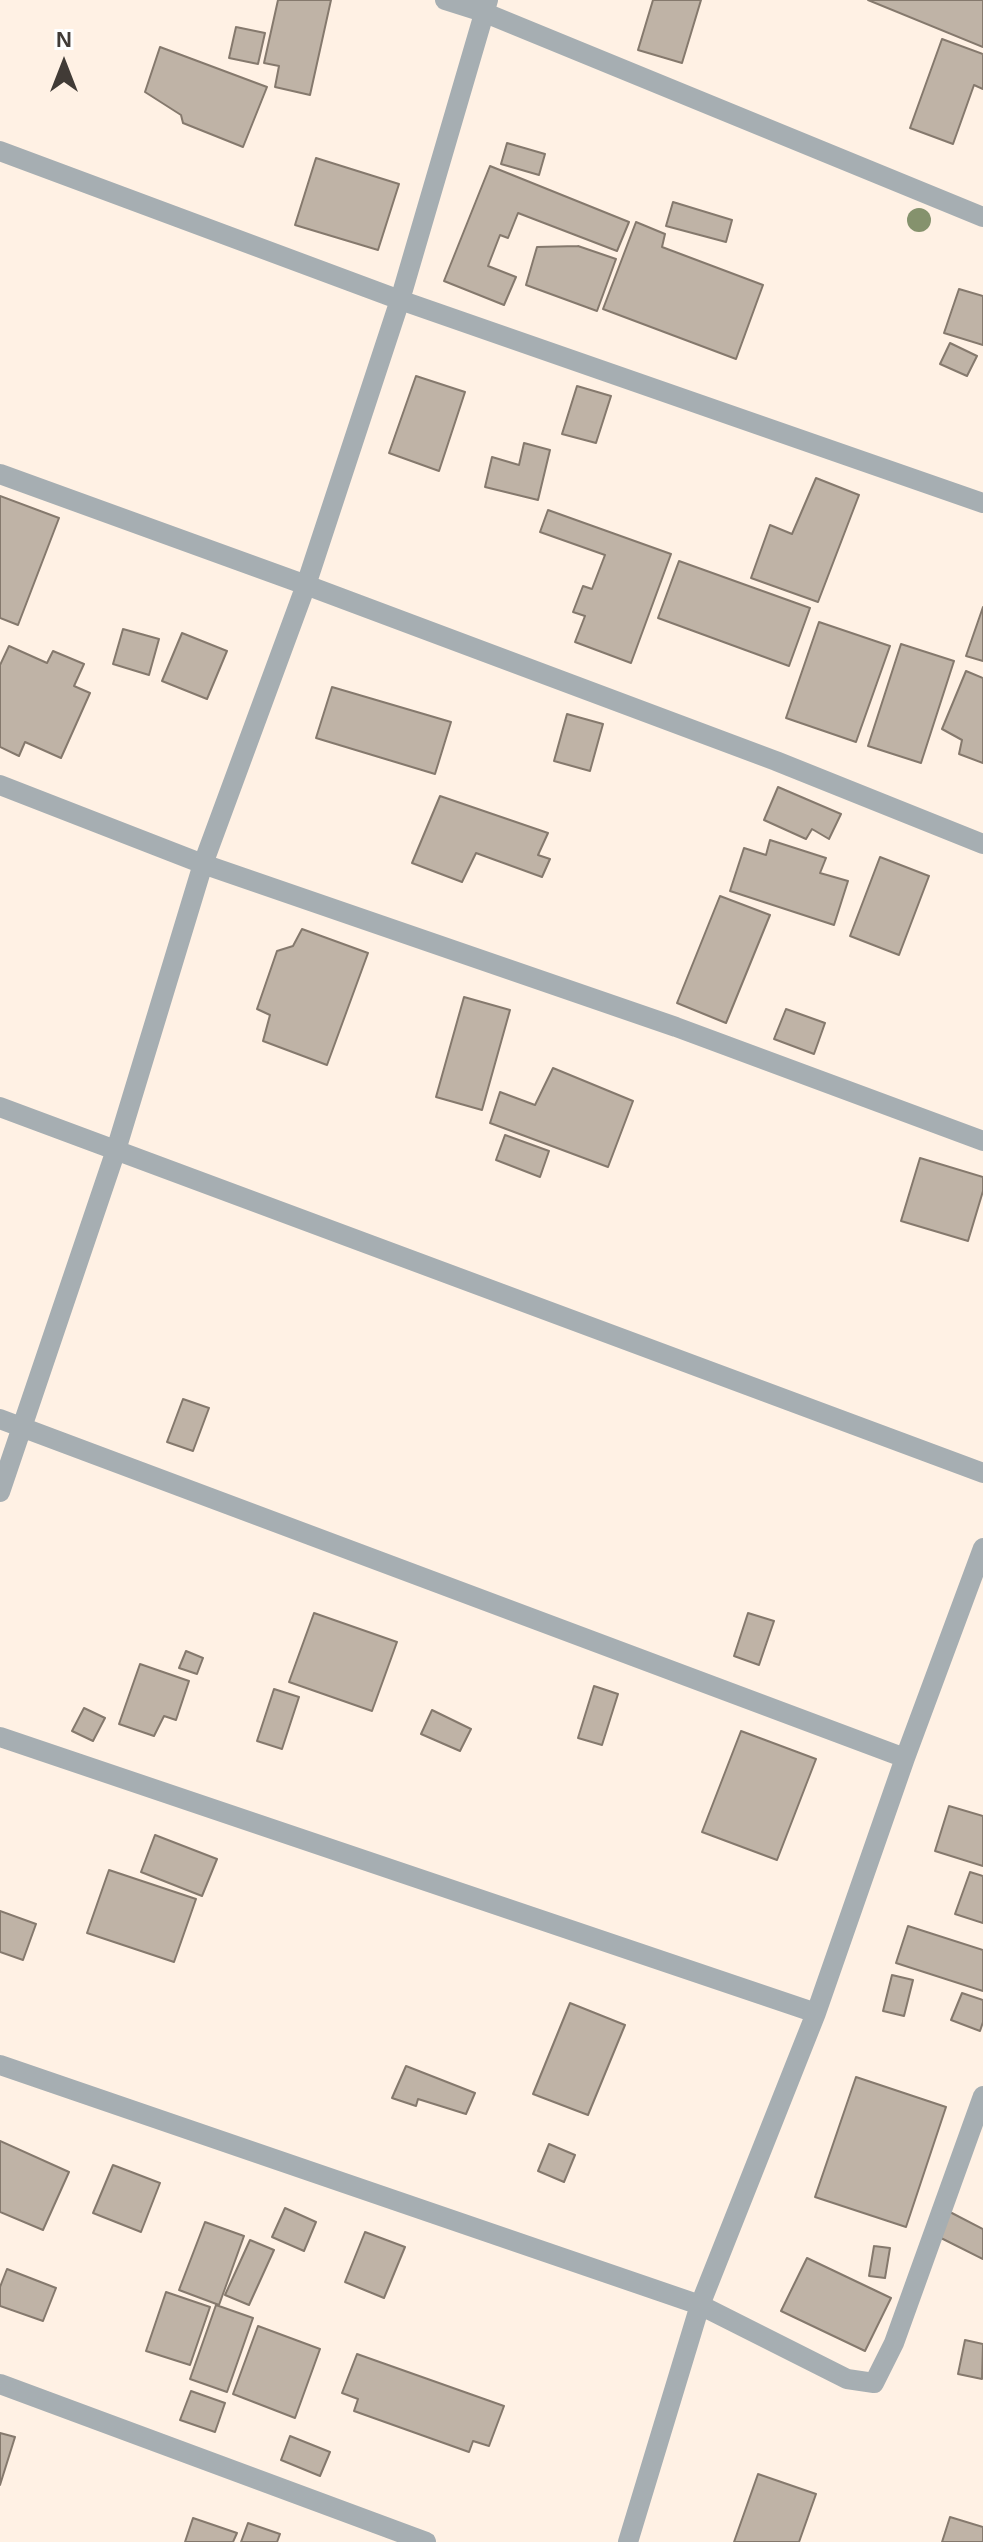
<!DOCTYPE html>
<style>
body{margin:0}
#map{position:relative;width:983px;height:2542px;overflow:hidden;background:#fff1e4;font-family:Helvetica,sans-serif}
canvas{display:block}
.north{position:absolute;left:24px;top:24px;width:80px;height:80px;-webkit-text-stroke:6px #fff;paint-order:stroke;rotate:0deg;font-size:22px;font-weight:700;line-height:32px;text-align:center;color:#413b36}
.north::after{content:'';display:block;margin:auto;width:28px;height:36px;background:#413b36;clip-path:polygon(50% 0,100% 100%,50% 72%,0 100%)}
</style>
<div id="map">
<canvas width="983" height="2542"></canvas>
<div class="north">N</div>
</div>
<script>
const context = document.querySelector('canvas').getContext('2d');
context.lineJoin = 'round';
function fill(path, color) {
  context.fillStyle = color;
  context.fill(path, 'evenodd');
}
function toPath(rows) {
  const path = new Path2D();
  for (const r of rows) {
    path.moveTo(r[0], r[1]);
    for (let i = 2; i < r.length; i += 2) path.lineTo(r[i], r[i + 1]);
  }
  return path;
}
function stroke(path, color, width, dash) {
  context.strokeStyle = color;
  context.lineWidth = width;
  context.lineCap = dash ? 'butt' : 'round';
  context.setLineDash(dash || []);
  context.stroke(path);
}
const building = toPath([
 [278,0,331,0,310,95,275,87,279,66,264,63,278,0],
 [653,0,701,0,682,63,638,50,653,0],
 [868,0,983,0,983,47,868,0],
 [236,27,265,33,258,64,229,58,236,27],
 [942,39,983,54,983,89,974,85,953,144,910,128,942,39],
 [160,47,267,87,243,147,183,123,181,115,145,92,160,47],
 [507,143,545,154,539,175,501,164,507,143],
 [316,158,399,184,378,250,295,225,316,158],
 [490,166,629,222,617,251,518,213,508,238,500,235,488,266,516,277,504,305,444,281,490,166],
 [673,202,732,220,726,242,666,226,673,202],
 [636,222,665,234,662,247,763,285,736,359,603,309,636,222],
 [578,246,616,259,597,311,526,285,537,247,578,246],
 [959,289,983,296,983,345,944,333,959,289],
 [950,343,977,356,967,376,940,364,950,343],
 [416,376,465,392,439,471,389,453,416,376],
 [577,386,611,396,596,443,562,434,577,386],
 [524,443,550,450,538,500,485,487,492,457,519,465,524,443],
 [816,478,859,495,818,602,751,578,770,525,792,534,816,478],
 [0,496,59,518,18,625,0,618,0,496],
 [548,510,671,554,631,663,575,642,585,616,573,612,583,586,592,589,605,555,540,532,548,510],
 [679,561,810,608,789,666,658,618,679,561],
 [983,607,983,661,966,656,983,607],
 [819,622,890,646,856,742,786,718,819,622],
 [123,629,159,639,149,675,113,664,123,629],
 [182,633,227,651,207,699,162,681,182,633],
 [901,644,954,661,921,763,868,746,901,644],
 [9,646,47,663,53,651,84,664,74,686,90,693,61,758,25,742,19,756,0,747,0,665,9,646],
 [966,671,983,678,983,763,959,754,962,740,942,729,966,671],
 [332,687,451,722,435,774,316,738,332,687],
 [567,714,603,724,590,771,554,761,567,714],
 [778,787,841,814,829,839,812,829,806,839,764,820,778,787],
 [440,796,548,833,538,855,550,859,542,877,476,853,462,882,412,863,440,796],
 [770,840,826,858,820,873,848,881,834,925,730,891,744,848,766,855,770,840],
 [880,857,929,876,899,955,850,936,880,857],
 [720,896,770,915,726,1023,677,1003,720,896],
 [302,929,368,953,327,1065,263,1041,270,1015,257,1009,277,951,293,946,302,929],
 [464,997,510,1010,482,1110,436,1097,464,997],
 [786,1009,825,1023,814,1054,774,1039,786,1009],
 [553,1068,633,1101,608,1167,490,1123,500,1092,535,1105,553,1068],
 [505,1135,549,1151,540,1177,496,1160,505,1135],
 [920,1158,983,1177,983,1191,968,1241,901,1221,920,1158],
 [183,1399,209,1408,193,1451,167,1442,183,1399],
 [314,1613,397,1642,372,1711,289,1682,314,1613],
 [748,1613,774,1621,759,1665,734,1656,748,1613],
 [186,1651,203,1658,197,1674,179,1668,186,1651],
 [140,1664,189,1681,176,1720,164,1716,154,1736,119,1724,140,1664],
 [594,1686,618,1694,602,1745,578,1738,594,1686],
 [274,1689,299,1697,282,1749,257,1741,274,1689],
 [84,1708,105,1718,93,1741,72,1731,84,1708],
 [432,1710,471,1729,460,1751,421,1734,432,1710],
 [741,1731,816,1759,777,1860,702,1832,741,1731],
 [949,1806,983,1816,983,1866,935,1851,949,1806],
 [155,1835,217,1859,202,1896,141,1872,155,1835],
 [109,1870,196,1899,174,1962,87,1933,109,1870],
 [970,1872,983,1876,983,1923,955,1914,970,1872],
 [0,1911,36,1924,23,1960,0,1952,0,1911],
 [908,1926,983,1950,983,1991,896,1963,908,1926],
 [892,1975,913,1980,904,2016,883,2011,892,1975],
 [962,1993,983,2000,983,2022,980,2031,951,2020,962,1993],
 [570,2003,625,2025,588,2115,533,2094,570,2003],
 [406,2066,475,2093,466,2114,418,2099,416,2106,392,2098,406,2066],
 [856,2077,946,2107,906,2227,815,2197,856,2077],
 [0,2141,69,2172,43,2230,0,2212,0,2141],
 [549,2144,575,2155,564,2182,538,2171,549,2144],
 [113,2165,160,2183,141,2232,93,2213,113,2165],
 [285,2208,316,2222,304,2251,272,2237,285,2208],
 [948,2211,983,2229,983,2259,935,2235,948,2211],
 [205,2222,244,2236,219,2305,179,2290,205,2222],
 [365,2232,405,2247,384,2298,345,2282,365,2232],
 [250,2240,274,2250,249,2305,225,2295,250,2240],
 [874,2246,890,2248,885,2278,869,2276,874,2246],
 [807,2258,891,2298,865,2351,781,2311,807,2258],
 [7,2269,56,2288,43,2321,0,2306,0,2287,7,2269],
 [166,2292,210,2307,190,2365,146,2351,166,2292],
 [216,2305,253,2318,227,2392,190,2379,216,2305],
 [258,2326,320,2349,295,2418,233,2394,258,2326],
 [965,2340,983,2344,982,2379,958,2374,965,2340],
 [357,2354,504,2406,489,2446,473,2441,469,2452,354,2411,358,2399,342,2393,357,2354],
 [191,2391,225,2403,215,2432,180,2420,191,2391],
 [0,2433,15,2437,0,2485,0,2433],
 [290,2436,330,2452,320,2476,281,2460,290,2436],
 [758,2474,816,2494,799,2542,734,2542,758,2474],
 [950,2517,983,2527,983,2542,942,2542,950,2517],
 [193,2518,237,2533,233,2542,185,2542,193,2518],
 [248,2523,280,2534,277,2542,241,2542,248,2523]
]);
fill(building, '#bfb3a6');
stroke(building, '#85796d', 2);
stroke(toPath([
 [445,0,483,12,983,217],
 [0,151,400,300,983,503],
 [0,474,306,585,776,761,983,844],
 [0,785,203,864,676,1027,983,1141],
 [0,1107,983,1473],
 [0,1419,905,1758],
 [0,1492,116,1150,203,864,306,585,400,300,488,0],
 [0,1737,816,2013],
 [0,2065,700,2305,847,2379,874,2383,894,2343,983,2096],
 [0,2384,426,2542],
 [628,2542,700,2305,816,2013,905,1758,983,1548]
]), '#a6aeb2', 20);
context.fillStyle = '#85926d';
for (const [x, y] of [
 [919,220]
]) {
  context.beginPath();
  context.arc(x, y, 12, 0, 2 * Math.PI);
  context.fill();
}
</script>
